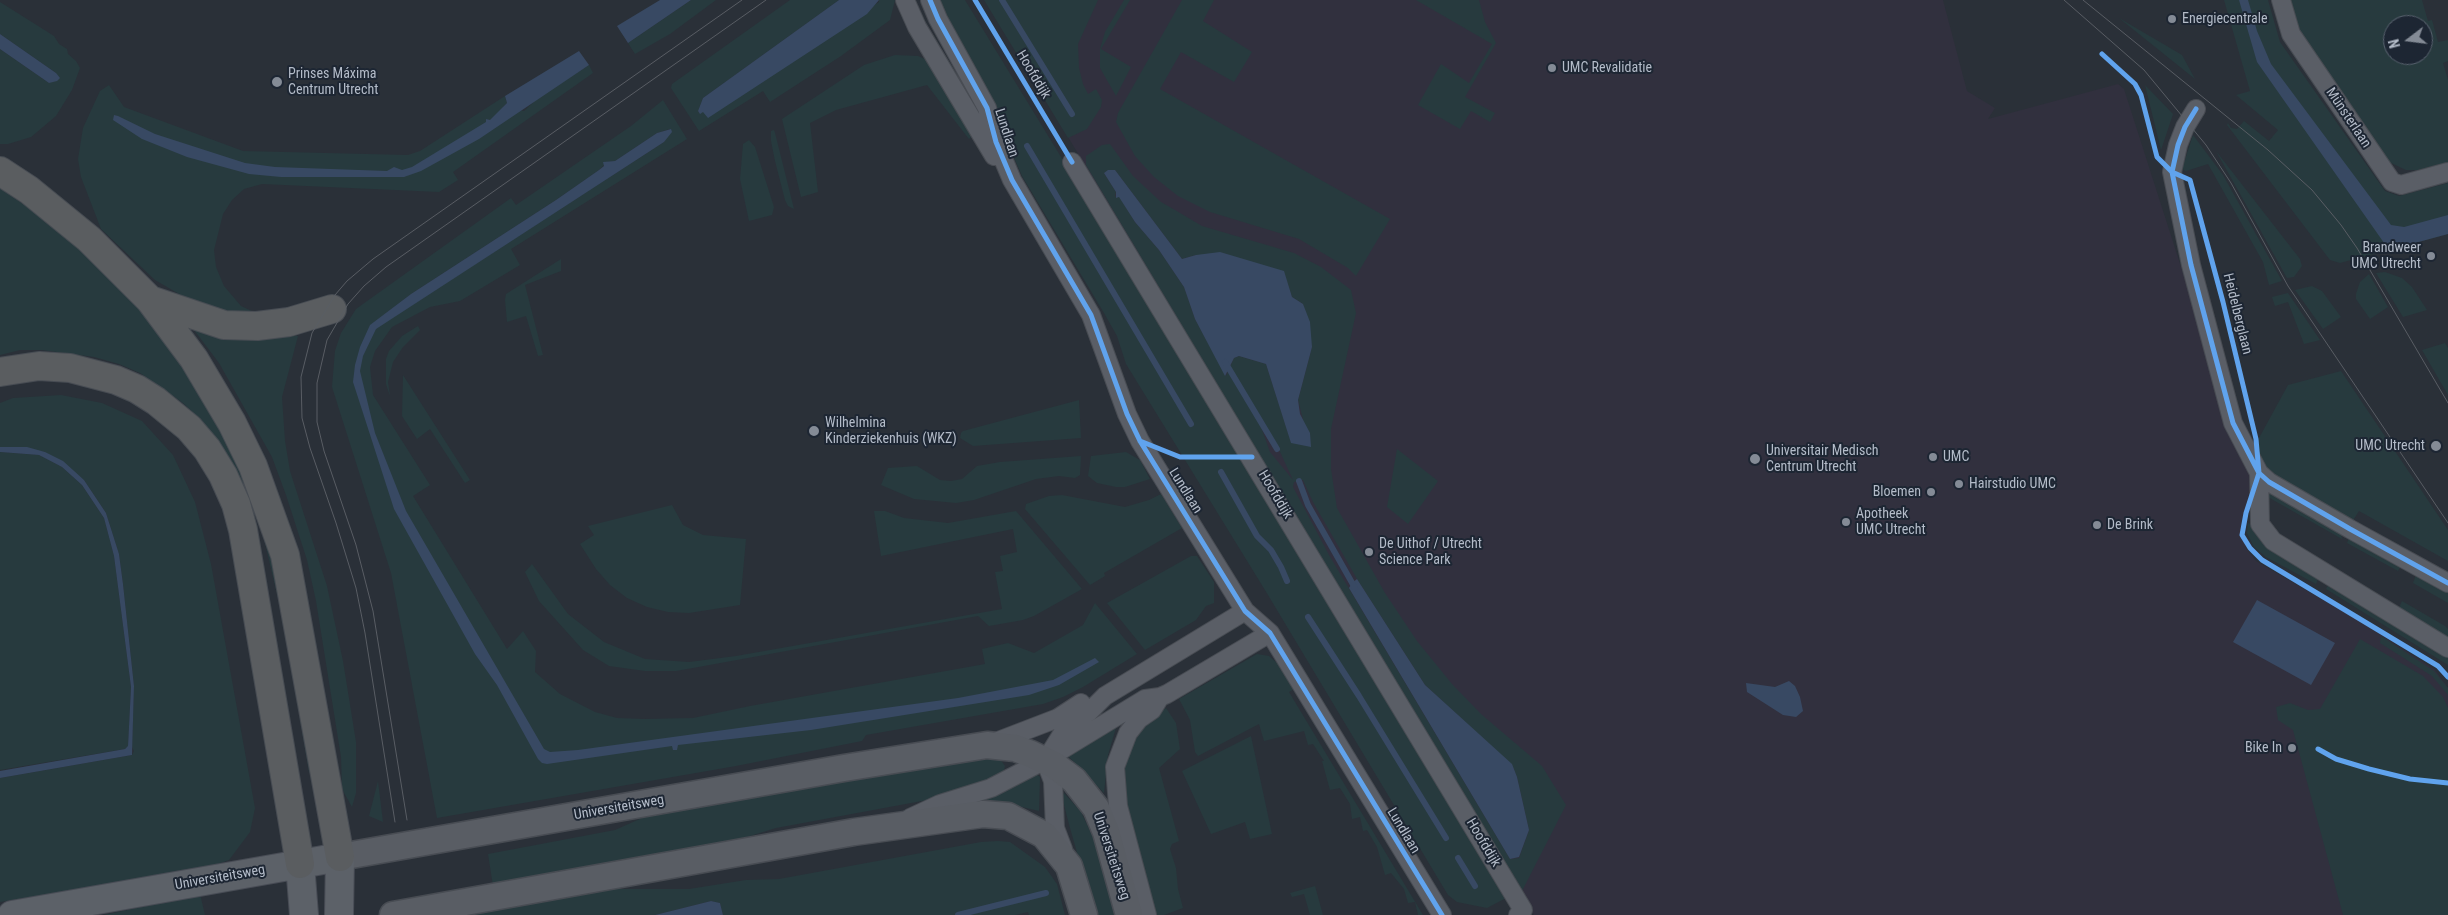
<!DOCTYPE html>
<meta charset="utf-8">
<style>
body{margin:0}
#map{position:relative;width:2448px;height:915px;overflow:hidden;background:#2a3038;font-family:"Roboto Condensed",sans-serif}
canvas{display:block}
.north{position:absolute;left:2383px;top:15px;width:50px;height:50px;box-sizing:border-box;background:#1d2633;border:1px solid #59626f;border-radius:50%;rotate:255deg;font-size:14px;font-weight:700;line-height:20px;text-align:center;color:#b4bcc9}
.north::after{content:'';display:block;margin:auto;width:18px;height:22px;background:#848b96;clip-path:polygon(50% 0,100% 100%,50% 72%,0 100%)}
</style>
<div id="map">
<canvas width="2448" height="915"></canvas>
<div class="north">N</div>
</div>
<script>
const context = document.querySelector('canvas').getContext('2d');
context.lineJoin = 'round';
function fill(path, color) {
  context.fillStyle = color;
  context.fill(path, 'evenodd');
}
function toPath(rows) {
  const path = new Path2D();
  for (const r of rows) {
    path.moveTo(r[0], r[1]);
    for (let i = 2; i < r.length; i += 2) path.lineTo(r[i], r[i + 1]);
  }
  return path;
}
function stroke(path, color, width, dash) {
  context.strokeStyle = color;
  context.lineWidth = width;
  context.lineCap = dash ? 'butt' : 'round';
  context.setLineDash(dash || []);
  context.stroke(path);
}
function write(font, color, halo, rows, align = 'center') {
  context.font = font + ' "Roboto Condensed",sans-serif';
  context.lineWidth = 4;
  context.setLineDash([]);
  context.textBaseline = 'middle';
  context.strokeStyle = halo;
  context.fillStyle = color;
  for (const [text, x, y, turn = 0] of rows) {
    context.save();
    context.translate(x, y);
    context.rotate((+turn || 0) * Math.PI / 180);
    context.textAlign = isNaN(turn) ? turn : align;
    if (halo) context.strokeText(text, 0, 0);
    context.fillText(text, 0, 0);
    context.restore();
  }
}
fill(toPath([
 [986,0,1943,0,1967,91,1995,108,1988,119,2118,84,2124,89,2232,426,2254,476,2241,523,2246,548,2256,561,2356,619,2434,669,2448,688,2448,915,1534,915]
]), '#31303e');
fill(toPath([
 [691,0,716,0,670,34,635,54,628,43],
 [790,0,839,0,703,98,698,111,700,113,879,2,879,0,895,0,890,20,841,56,770,102,763,91,699,131,671,88,672,84],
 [934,0,965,0,1244,456,1506,898,1487,908,1457,902,1448,895,1268,595,1126,364,1117,336,1104,313,1022,176,977,73],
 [984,0,1098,0,1078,44,1079,68,1083,84,1088,94,1096,89,1102,100,1101,107,1087,129,1068,138],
 [1124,0,1130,0,1101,49,1131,67,1116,96,1100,68,1100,49,1105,32],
 [1182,0,1214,0,1203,21,1252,52,1234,82,1181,52,1160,89,1390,219,1356,276,1348,268,1299,239,1210,212,1178,196,1154,177,1135,156,1116,122,1118,113],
 [1416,0,1479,0,1485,22,1496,43,1465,97,1495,113,1490,122,1471,111,1460,129,1418,105,1441,64,1469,83,1492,44],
 [2224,0,2268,0,2280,42,2385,191,2399,196,2448,183,2448,234,2340,263,2330,260,2227,125,2228,123,2231,128,2237,129,2244,121,2269,141,2278,130,2236,95,2250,91],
 [2289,0,2422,0,2428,21,2432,20,2438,42,2448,40,2448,61,2443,63,2448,80,2448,162,2418,170,2406,170,2389,162,2305,43,2295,22],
 [2393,25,2423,25,2423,55,2393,55],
 [0,2,54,36,59,44,67,49,68,54,76,61,80,68,72,90,56,116,31,137,8,144,0,144,0,49,49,83,56,73,0,34],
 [2119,18,2182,55,2195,79],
 [895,55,918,56,927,60,974,134,969,139,927,85,836,110,810,123,818,192,801,197,782,119,864,65],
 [589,65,593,73,453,172,458,180,439,192,262,184,244,189,232,200,223,214,214,250,216,267,224,286,241,306,267,318,205,309,155,280,101,229,81,177,78,159,83,128,100,91,109,85,124,107,243,151,408,155,420,151,505,96,507,103,503,107,524,111,539,97],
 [2145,85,2173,114,2161,150],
 [663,100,687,139,511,249,520,265,460,301,430,307,392,327,375,351,370,367,373,395,430,485,413,496,507,649,523,631,536,651,535,672,560,694,595,712,617,718,644,719,693,718,750,706,985,664,982,649,1008,643,1034,653,1083,625,1095,603,1137,654,1083,687,1063,697,1043,704,866,735,862,741,736,766,437,818,391,573,332,387,335,351,341,333,356,309,511,198,516,205,631,126],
 [670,129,664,142,376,328,371,325,411,294,556,200,599,170,607,162,615,161,657,133],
 [774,130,775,133,794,209,788,206,785,200,775,161,771,141,771,131],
 [2193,135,2223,175,2282,281,2269,285,2263,262,2208,164,2186,171,2182,169],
 [749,140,755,147,774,207,772,215,749,221,740,179,743,144],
 [1110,144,1133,176,1161,202,1175,210,1202,226,1294,253,1321,267,1351,290,1356,313,1331,429,1331,469,1337,508,1385,593,1417,641,1452,684,1481,714,1542,766,1566,805,1521,893,1086,165,1086,156,1102,145],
 [1111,170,1115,170,1182,259,1196,255,1288,285,1292,297,1303,304,1312,347,1298,400,1303,419,1291,442,1266,364,1239,356,1234,358,1226,376,1195,319,1184,287,1159,250,1135,222,1119,196,1116,198,1115,195,1116,192,1104,173],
 [1255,410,1276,443,1293,480,1270,452],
 [1303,480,1313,502,1357,579,1425,685,1512,765,1517,777,1529,830,1519,858,1510,859,1329,555,1293,487,1294,482],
 [2216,151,2300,259,2302,266,2294,277,2287,278],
 [0,188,77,242,144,308,223,418,268,525,317,772,309,773,284,624,261,526,237,471,219,443,203,422,183,403,140,373,119,364,94,357,42,350,20,350,0,355],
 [561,259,561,271,525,285,543,355,538,356,526,316,507,322,505,300,506,294],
 [2385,272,2402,278,2412,287,2427,310,2403,317,2376,273],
 [2369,274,2388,307,2370,319,2356,299,2356,294,2360,282],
 [2312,286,2322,291,2341,317,2323,329,2295,290],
 [2288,293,2320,340,2304,344,2288,302,2275,306,2272,297],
 [185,318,298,336,282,397,285,441,290,471,327,586,343,661,356,742,356,793,352,807,342,789,341,757,316,601,307,560,286,495,272,457,219,363],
 [418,326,420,330,403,347,393,362,388,382,390,396,386,384,386,359,389,351,402,336],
 [2445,343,2448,348,2448,395,2422,350],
 [2341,371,2448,530,2448,561,2359,511,2352,522,2281,482,2266,469,2253,449,2288,385],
 [403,375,470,480,465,483,430,429,417,439,402,416],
 [61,395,102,403,142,421,173,455,195,502,211,564,255,808,250,832,229,860,201,870,0,902,0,778,132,755,134,751,132,747,134,686,123,584,119,554,106,513,84,480,45,452,0,447,0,403,13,398],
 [1079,400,1081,438,973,446,960,438,961,433,963,431],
 [1397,449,1438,481,1408,524,1387,507],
 [0,452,39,455,62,467,82,485,104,518,114,556,131,687,128,747,125,749,0,770],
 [1126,452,1140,460,1150,479,1125,487,1116,487,1097,483,1088,476,1091,456],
 [1081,456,1080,475,1075,478,1059,476,1036,479,974,500,956,503,914,499,881,485,888,468,917,466,940,480,951,481,962,479,977,466,1000,462],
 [2266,490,2341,533,2342,539,2259,492],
 [1161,494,1182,528,1104,573,1105,576,1090,585,1025,509,1026,504,1049,496,1062,495,1125,507,1149,500],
 [672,505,683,525,703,535,746,539,740,605,689,613,668,612,647,607,627,598,610,585,596,569,580,544,594,535,588,526],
 [874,511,885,511,904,518,948,523,1016,511,1082,589,1034,616,1023,620,989,626,978,616,704,666,676,671,645,671,609,666,583,650,539,601,525,572,532,564,568,614,604,642,645,659,689,662,736,656,1002,609,995,572,1003,571,1000,556,1017,552,1013,529,881,556],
 [2248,523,2260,527,2264,545,2276,554,2319,577,2316,584,2266,557,2254,547,2247,533],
 [2349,538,2401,566,2398,571,2347,543],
 [1191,556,1197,556,1214,582,1214,603,1206,606,1196,620,1145,650,1107,603],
 [2416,575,2448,592,2448,603,2413,583],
 [2331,579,2448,656,2448,665,2326,589],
 [2402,601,2445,626,2448,629,2448,638,2399,608],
 [2381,636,2434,671,2448,688,2448,695,2432,676,2380,643],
 [2360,639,2423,676,2443,697,2448,708,2448,915,2343,915,2293,730,2278,720,2276,707,2290,703,2308,710,2320,709],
 [1257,654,1269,656,1278,664,1294,689,1289,692,1423,915,1418,915,1415,902,1408,903,1404,889,1391,873,1385,875,1377,847,1367,830,1363,831,1360,817,1352,819,1350,804,1340,788,1330,790,1322,761,1324,761,1313,744,1308,745,1304,731,1264,741,1259,724,1198,756,1195,752,1190,720,1179,699],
 [1166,708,1176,723,1180,749,1159,768,1179,841,1172,844,1170,849,1176,868,1178,889,1183,908,1164,915,1152,915,1132,840,1121,777,1127,755,1135,739,1154,716],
 [1117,724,1108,755,1104,793,1067,755],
 [1251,736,1272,834,1250,839,1245,822,1211,834,1182,771],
 [984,759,1000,759,1005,766,1003,774,965,793,776,828,711,848,493,886,488,854,615,830,651,814,939,764],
 [1033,771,1040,777,1039,811,1009,804,987,803,982,799],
 [378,781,383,822,369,816],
 [1064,793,1081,812,1093,837,1115,915,1095,915,1070,828,1062,797],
 [998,841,1010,842,1045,867,1057,884,1065,915,1029,915,1028,912,1015,915,723,915,720,903,711,901,655,915,470,915,607,889,689,889,746,880,779,879,981,842],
 [1315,886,1323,915,1310,915,1304,894,1292,897,1290,893],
 [200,894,205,915,104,915]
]), '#273a3e');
fill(toPath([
 [660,0,691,0,628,43,617,26],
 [839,0,879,0,867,14,708,118,703,112,700,114,698,111,703,98],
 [2239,0,2248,0,2257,31,2271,64,2391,225,2404,227,2448,215,2448,234,2389,250,2257,62],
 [0,34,56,73,60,78,57,81,49,83,0,49],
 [579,51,589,65,479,139,421,171,404,177,281,177,249,174,187,157,142,139,113,120,114,115,118,116,155,134,245,163,275,167,387,171,394,167,402,170,412,167,486,122,486,119,490,120,507,103,505,96],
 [671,129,672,132,664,142,376,329,363,356,360,371,375,433,406,511,544,749,550,752,578,750,958,698,1053,680,1095,658,1099,662,1059,685,1029,695,811,730,678,745,677,750,673,750,672,746,547,764,542,763,538,759,497,685,475,654,394,509,353,382,355,365,360,347,370,325,411,294,556,200,599,170,604,166,603,162,615,161,657,133],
 [1108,170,1115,170,1182,259,1196,255,1220,252,1284,271,1292,297,1303,304,1310,322,1312,347,1298,400,1300,414,1310,433,1311,447,1291,443,1266,364,1239,356,1234,358,1225,376,1195,319,1184,287,1159,250,1135,222,1119,197,1116,198,1116,192,1104,173],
 [0,447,27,447,45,452,63,461,84,480,106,513,119,554,123,584,134,686,132,755,0,778,0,771,125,749,128,746,131,687,114,556,104,518,82,485,62,467,39,455,0,452],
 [1357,579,1425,685,1512,764,1517,777,1529,830,1519,857,1510,859,1349,588,1352,583],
 [2257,600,2335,643,2311,685,2233,642],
 [1789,681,1795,686,1800,697,1803,711,1796,717,1783,715,1747,692,1746,683,1775,687],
 [711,901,720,903,723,915,655,915]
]), '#384963');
stroke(toPath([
 [1002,0,1072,114],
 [1027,146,1191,424],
 [1225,362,1277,449],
 [1221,472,1257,536,1271,550,1281,567,1287,581],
 [1299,481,1308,505,1355,588],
 [1308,617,1359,696,1446,838],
 [1458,858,1475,886],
 [958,915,1046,893]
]), '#384963', 6);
const street = toPath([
 [905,0,917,27,994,156],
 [930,0,938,19,987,108,996,142,1012,180,1091,315,1127,414,1140,441,1245,611,1270,633,1442,915],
 [2281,0,2291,34,2392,182,2401,185,2448,172],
 [2196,109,2185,127,2178,145,2172,172,2191,265,2233,423,2259,473,2269,482,2350,529,2448,583],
 [1072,162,1523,910,1518,915],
 [2259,473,2260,524,2273,541,2448,648],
 [993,743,1058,718,1081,703],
 [1049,755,1067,726,1089,712,1105,696,1245,611],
 [1045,760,1053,781,1055,828,1063,849],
 [910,818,940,804,991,788,1045,760,1145,699,1160,697,1167,694,1270,633],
 [1147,915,1118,806,1115,767,1128,733,1139,719,1152,710,1160,697]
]);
const secondary = toPath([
 [340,857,844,768,987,745,1015,748,1031,754,1054,765,1074,780,1096,808,1106,832,1129,915],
 [393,915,854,832,983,814,1008,816,1044,835,1069,866,1084,915]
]);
const primary = toPath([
 [300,864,304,915],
 [12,915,340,857,339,915]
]);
const highway = toPath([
 [0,171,29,190,89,239,150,300,194,359,232,423,253,466,285,555,340,857],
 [150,300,224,325,257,326,289,322,332,309],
 [0,372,39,366,70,368,116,380,137,389,156,401,189,428,207,449,223,475,236,504,243,530,300,864]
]);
stroke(street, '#484c53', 20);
stroke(secondary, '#484c53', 29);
stroke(primary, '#484c55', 30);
stroke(highway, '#474c53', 30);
stroke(street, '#5a5e66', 18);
stroke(secondary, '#595d64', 26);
stroke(primary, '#5c6168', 28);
stroke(highway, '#5a5d60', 28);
stroke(toPath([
 [2064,0,2144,70,2206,145,2231,183,2288,286,2448,523],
 [2083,0,2268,150,2312,190,2341,225,2357,248,2448,403],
 [407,820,373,611,356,545,324,451,317,422,317,383,327,340,348,304,364,286,386,267,766,0],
 [395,822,365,633,356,588,336,523,310,448,302,418,301,377,312,333,335,295,347,281,373,259,742,0]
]), '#595d64', 1);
stroke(toPath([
 [930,0,938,19,987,108,996,142,1012,180,1091,315,1127,414,1140,441,1245,611,1270,633,1442,915],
 [975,0,1072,162],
 [2102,54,2135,84,2141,95,2157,157,2172,172,2190,180,2223,302,2256,439,2259,473,2246,513,2242,535,2250,548,2262,560,2438,666,2448,677],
 [2196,109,2185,127,2178,145,2172,172,2191,265,2233,423,2259,473,2269,482,2350,529,2448,583],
 [1140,441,1180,457,1252,457],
 [2318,749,2336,759,2369,769,2410,779,2448,783]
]), '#60a3ed', 5);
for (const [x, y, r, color] of [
 [2172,19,5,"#848b96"],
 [1552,68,5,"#848b96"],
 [277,82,6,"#848b96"],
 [2431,256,5,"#848b96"],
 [814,431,6,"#848b96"],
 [2436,446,6,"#848b96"],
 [1933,457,5,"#848b96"],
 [1755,459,6,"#848b96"],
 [1959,484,5,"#848b96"],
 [1931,492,5,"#848b96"],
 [1846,522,5,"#848b96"],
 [2097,525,5,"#848b96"],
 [1369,552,5,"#848b96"],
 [2292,748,5,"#848b96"]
]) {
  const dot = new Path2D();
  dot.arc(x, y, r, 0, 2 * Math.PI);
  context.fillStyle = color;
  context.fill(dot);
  stroke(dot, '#1d2633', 2);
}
write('14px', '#b4bcc9', '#1d2633', [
 ["Energiecentrale",2182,19],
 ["UMC Revalidatie",1562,68],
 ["Prinses Máxima",288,74],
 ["Centrum Utrecht",288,90],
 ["Brandweer",2421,248,"right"],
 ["UMC Utrecht",2421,264,"right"],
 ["Wilhelmina",825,423],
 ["Kinderziekenhuis (WKZ)",825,439],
 ["UMC Utrecht",2425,446,"right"],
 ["Universitair Medisch",1766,451],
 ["Centrum Utrecht",1766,467],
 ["UMC",1943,457],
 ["Hairstudio UMC",1969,484],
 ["Bloemen",1921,492,"right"],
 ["Apotheek",1856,514],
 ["UMC Utrecht",1856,530],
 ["De Brink",2107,525],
 ["De Uithof / Utrecht",1379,544],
 ["Science Park",1379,560],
 ["Bike In",2282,748,"right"]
], 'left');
write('14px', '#b4bcc9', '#1d2633', [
 ["Hoofddijk",1033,75,59],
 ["Münsterlaan",2348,118,56],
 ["Lundlaan",1006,133,72],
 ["Heidelberglaan",2237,314,76],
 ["Lundlaan",1185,491,58],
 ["Hoofddijk",1275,495,59],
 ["Universiteitsweg",619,808,-10],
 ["Lundlaan",1403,831,59],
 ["Hoofddijk",1483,843,59],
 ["Universiteitsweg",1111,856,72],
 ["Universiteitsweg",220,878,-10]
]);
</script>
